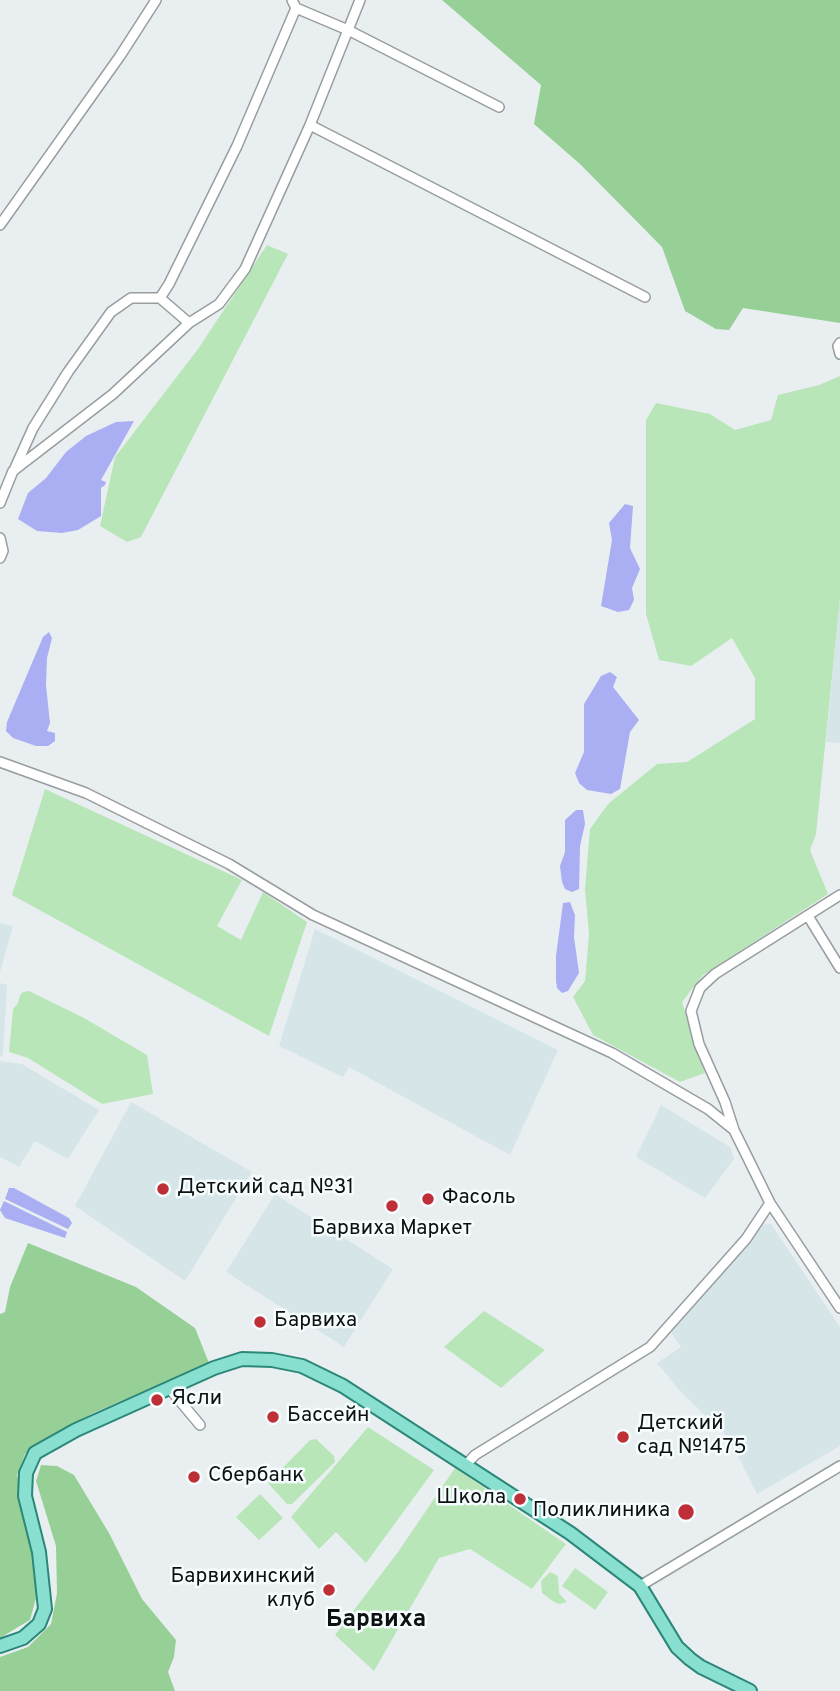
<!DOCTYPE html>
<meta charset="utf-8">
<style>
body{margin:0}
canvas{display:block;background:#e9eff1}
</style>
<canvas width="840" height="1691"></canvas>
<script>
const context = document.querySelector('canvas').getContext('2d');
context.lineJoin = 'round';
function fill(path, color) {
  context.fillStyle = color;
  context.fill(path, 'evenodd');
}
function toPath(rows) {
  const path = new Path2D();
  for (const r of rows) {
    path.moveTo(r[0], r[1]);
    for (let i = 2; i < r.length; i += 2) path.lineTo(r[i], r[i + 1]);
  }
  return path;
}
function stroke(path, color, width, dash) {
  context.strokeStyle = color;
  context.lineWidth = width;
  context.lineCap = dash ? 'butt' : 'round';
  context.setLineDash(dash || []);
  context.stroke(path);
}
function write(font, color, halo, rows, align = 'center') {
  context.font = font + ' Overpass,sans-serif';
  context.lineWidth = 5;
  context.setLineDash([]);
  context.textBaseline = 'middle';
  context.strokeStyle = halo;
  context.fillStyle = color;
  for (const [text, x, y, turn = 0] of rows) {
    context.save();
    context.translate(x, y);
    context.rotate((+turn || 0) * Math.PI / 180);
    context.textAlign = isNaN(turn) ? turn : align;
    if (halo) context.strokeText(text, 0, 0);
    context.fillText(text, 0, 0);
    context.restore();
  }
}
fill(toPath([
 [840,598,840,743,826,742],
 [0,923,13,926,0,972],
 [315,929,558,1050,510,1155,349,1067,343,1077,279,1046],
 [0,983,7,985,3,1055,0,1056],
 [0,1061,22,1064,99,1110,68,1159,35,1141,19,1167,0,1157],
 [131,1102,252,1172,185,1281,75,1206],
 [661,1105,730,1147,734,1159,705,1198,636,1157],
 [275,1194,393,1269,344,1347,226,1272],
 [771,1224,840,1327,840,1446,757,1494,728,1437,680,1391,657,1363,681,1347,671,1332,760,1225]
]), '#d5e5e8');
fill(toPath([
 [267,245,288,254,141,537,127,542,100,526,115,457,198,349],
 [840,376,840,598,816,834,810,850,828,894,703,975,682,1002,705,1073,680,1082,593,1035,573,997,585,981,589,934,585,889,590,829,608,804,657,764,687,762,755,719,755,678,732,638,691,666,659,660,646,614,646,420,656,403,710,414,735,430,771,420,778,395,819,385],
 [45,789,242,880,217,926,241,940,263,892,307,922,269,1036,12,895],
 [29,991,84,1018,147,1055,153,1094,102,1104,28,1058,9,1052,13,1009,18,1003,20,995,23,992],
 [484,1311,545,1350,501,1388,444,1347],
 [368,1427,434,1470,366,1563,336,1532,319,1549,291,1517],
 [316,1439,334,1456,335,1462,292,1504,287,1504,268,1483,310,1440],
 [455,1468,566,1544,532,1589,470,1549,439,1558,374,1671,335,1635,398,1552],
 [260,1494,283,1518,259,1540,236,1517],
 [575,1568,608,1592,595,1610,562,1586],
 [550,1572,558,1576,559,1593,567,1602,559,1604,554,1602,542,1593,541,1581]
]), '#b9e6b9');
fill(toPath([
 [442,0,840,0,840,323,743,308,729,330,716,329,685,311,662,247,580,164,534,124,541,85],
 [28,1243,136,1287,195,1328,209,1363,91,1414,40,1442,25,1454,17,1475,34,1548,36,1598,30,1620,0,1638,0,1314,5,1312,10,1287],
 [41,1465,57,1466,74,1475,109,1533,142,1599,176,1640,174,1657,168,1672,175,1691,0,1691,0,1657,28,1647,51,1624,57,1593,56,1546,36,1481]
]), '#97d097');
fill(toPath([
 [134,421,101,480,106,482,105,485,101,488,101,516,78,530,62,533,37,531,18,519,28,493,46,478,66,452,86,436,116,422],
 [625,504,633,506,630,548,640,569,632,588,634,600,629,610,618,612,601,606,612,540,609,523],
 [49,632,52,638,47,658,46,685,50,723,47,731,55,733,55,741,48,746,36,746,13,738,6,731,7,722,43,637],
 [610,672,617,677,613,687,639,720,630,732,620,789,611,794,587,790,579,783,575,773,584,752,584,704,601,676],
 [576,810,583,810,585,824,580,846,579,889,572,892,565,889,562,882,560,866,565,852,565,820],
 [570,902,575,915,574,937,579,973,568,991,562,993,557,988,556,980,556,956,563,903],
 [9,1188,14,1188,69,1218,72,1223,68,1229,5,1199],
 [4,1201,67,1232,65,1238,5,1218,0,1210]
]), '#aaaff4');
const minor = toPath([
 [292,0,296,8,348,30,499,107],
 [310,125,645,297],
 [0,225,120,56,156,0],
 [160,298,189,323],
 [840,343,838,346,840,354],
 [15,468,33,428,68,372,111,312,131,298,160,298,169,284,237,146,296,8],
 [0,503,13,471,113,394,189,323,219,304,245,269,310,125,360,0],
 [0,538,3,551,0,558],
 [0,762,86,793,229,864,313,915,612,1053,708,1109,734,1130],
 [840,895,715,974,700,988,691,1011,699,1044,725,1102,734,1130,770,1203,840,1308],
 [808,916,840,968],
 [169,1388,200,1425],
 [465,1466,475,1455,650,1347,746,1239,770,1203],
 [640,1586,840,1466]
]);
const major = toPath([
 [0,1646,23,1638,39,1624,45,1609,39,1552,25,1496,26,1473,35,1453,76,1430,214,1368,242,1359,272,1360,302,1366,343,1386,570,1533,640,1586,677,1647,690,1659,701,1667,750,1691]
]);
stroke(minor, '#989ea0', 12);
stroke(major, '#2b8878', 16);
stroke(minor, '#fff', 9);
stroke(major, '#89dfd0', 12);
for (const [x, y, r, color] of [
 [163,1189,7,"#bf2f37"],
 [428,1199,7,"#bf2f37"],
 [392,1206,7,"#bf2f37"],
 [260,1322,7,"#bf2f37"],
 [157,1400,7,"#bf2f37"],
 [273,1417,7,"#bf2f37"],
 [623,1437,7,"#bf2f37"],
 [194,1477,7,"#bf2f37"],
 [520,1499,7,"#bf2f37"],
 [686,1512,9,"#bf2f37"],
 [329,1590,7,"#bf2f37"]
]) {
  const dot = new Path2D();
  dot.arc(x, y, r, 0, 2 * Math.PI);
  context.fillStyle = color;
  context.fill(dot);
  stroke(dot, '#f6fdfe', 2.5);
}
write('21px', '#0e1011', '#f6fdfe', [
 ["Детский сад №31",177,1189],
 ["Фасоль",442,1199],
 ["Барвиха Маркет",392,1230,"center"],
 ["Барвиха",274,1322],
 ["Ясли",171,1400],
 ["Бассейн",287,1417],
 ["Детский",637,1425],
 ["сад №1475",637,1449],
 ["Сбербанк",208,1477],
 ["Школа",506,1499,"right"],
 ["Поликлиника",670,1512,"right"],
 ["Барвихинский",315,1578,"right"],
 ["клуб",315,1602,"right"]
], 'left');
write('bold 24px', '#0e1011', '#f6fdfe', [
 ["Барвиха",376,1621]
]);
</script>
